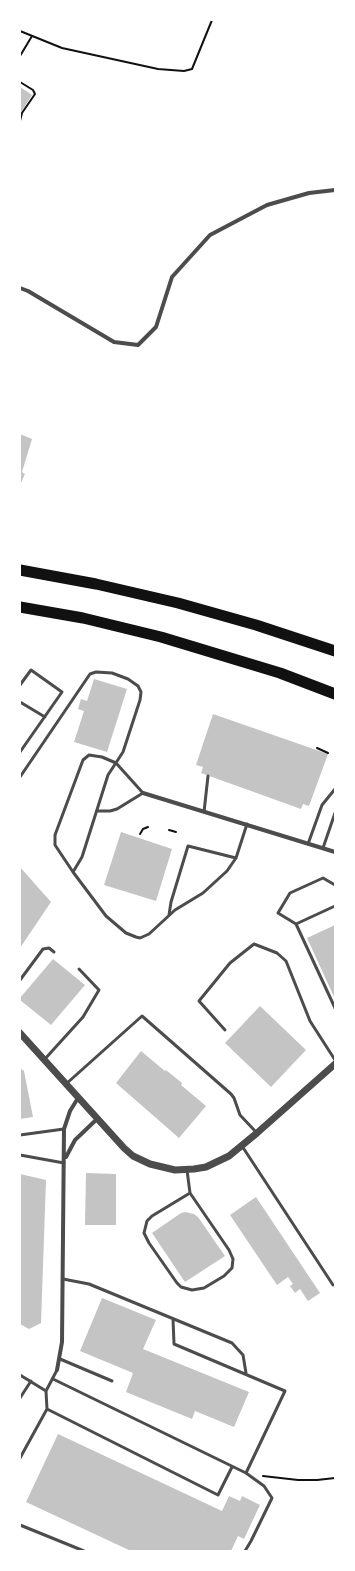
<!DOCTYPE html>
<style>
body{margin:0}
#map{position:relative;width:355px;height:1571px;overflow:hidden;background:#fff;font-family:"PT Sans Narrow",sans-serif}
canvas{display:block}
.frame{position:absolute;inset:0;border:21px solid #fff;pointer-events:none}
</style>
<div id="map">
<canvas width="355" height="1571"></canvas>
<div class="frame"></div>
</div>
<script>
const context = document.querySelector('canvas').getContext('2d');
context.lineJoin = 'round';
function fill(path, color) {
  context.fillStyle = color;
  context.fill(path, 'evenodd');
}
function toPath(rows) {
  const path = new Path2D();
  for (const r of rows) {
    path.moveTo(r[0], r[1]);
    for (let i = 2; i < r.length; i += 2) path.lineTo(r[i], r[i + 1]);
  }
  return path;
}
function stroke(path, color, width, dash) {
  context.strokeStyle = color;
  context.lineWidth = width;
  context.lineCap = dash ? 'butt' : 'round';
  context.setLineDash(dash || []);
  context.stroke(path);
}
fill(toPath([
 [20,87,32,95,20,114],
 [20,434,32,439,22,472,25,474,20,485],
 [94,679,127,689,107,752,74,742,84,711,78,709,81,699,87,701],
 [213,714,328,754,309,806,303,804,301,809,201,773,203,767,196,765],
 [121,832,172,849,156,901,104,885],
 [20,867,51,902,20,948],
 [335,925,335,999,307,938],
 [53,959,85,985,51,1025,20,1000,20,998],
 [260,1006,306,1050,271,1087,225,1043],
 [141,1051,165,1071,166,1070,182,1083,181,1085,206,1106,179,1138,116,1083],
 [20,1068,24,1071,33,1117,20,1119],
 [86,1173,116,1174,116,1225,85,1225],
 [20,1174,46,1180,41,1323,29,1329,20,1324],
 [256,1197,320,1293,308,1301,300,1289,295,1293,290,1286,293,1284,288,1277,277,1285,230,1215],
 [185,1212,194,1214,198,1217,225,1256,185,1282,152,1233,181,1213],
 [102,1298,156,1320,143,1349,249,1392,234,1427,195,1411,192,1419,126,1392,133,1373,80,1351],
 [58,1434,222,1511,229,1496,240,1501,242,1496,260,1505,244,1539,238,1536,231,1551,131,1551,26,1502]
]), '#c4c4c4');
stroke(toPath([
 [20,31,62,48,158,69,184,71,192,69,212,20],
 [20,56,32,36],
 [20,82,33,90,35,94,22,113,20,121],
 [317,748,328,753],
 [169,830,176,832],
 [140,834,143,829,148,827],
 [263,1476,298,1480,317,1480,335,1478]
]), '#111', 2);
stroke(toPath([
 [20,685,31,670,62,692,20,752],
 [20,702,45,717],
 [20,777,90,674,96,672,112,673,128,679,138,686,141,692,140,700,123,752,108,775,82,857,73,872],
 [97,811,110,811,117,809,143,793,116,763,102,757,89,755,83,760,55,835,55,845,73,872,106,916,126,933,136,937,140,938,149,934,175,910,203,893,227,871,236,858,247,824],
 [204,812,208,776],
 [308,844,322,805,335,789],
 [323,848,335,813],
 [335,885,323,878,290,893,278,913,296,924,335,906],
 [169,915,171,902,188,846,236,858],
 [296,924,335,1008],
 [20,980,43,949,49,948,54,952],
 [225,1030,199,1001,230,963,254,944,277,953,286,961,310,1021,335,1060],
 [44,1060,83,1017,99,990,79,969],
 [66,1084,142,1016,231,1094,234,1098,240,1115,256,1132],
 [20,1135,64,1129],
 [242,1146,333,1285],
 [20,1155,64,1163],
 [187,1170,190,1193,229,1250,233,1259,232,1268,224,1276,204,1288,192,1290,181,1287,177,1283,149,1243,144,1233,147,1221,152,1216,190,1193],
 [63,1279,89,1284,232,1343,243,1355,246,1373],
 [60,1359,112,1381],
 [20,1375,46,1391],
 [53,1379,246,1473,285,1391,174,1344,173,1319],
 [20,1398,31,1381],
 [47,1409,218,1495,232,1467],
 [20,1458,47,1409,46,1391,57,1370],
 [20,1525,84,1551],
 [245,1551,251,1541,272,1498,264,1486,246,1473]
]), '#4c4c4c', 3);
stroke(toPath([
 [20,288,28,291,114,342,138,345,156,327,172,277,210,235,267,205,309,193,335,190],
 [143,793,335,852],
 [66,1157,75,1140,97,1119],
 [57,1370,62,1342,64,1129,70,1111,78,1098]
]), '#4c4c4c', 4);
stroke(toPath([
 [20,1033,124,1148,133,1156,150,1164,175,1170,194,1169,206,1167,229,1156,257,1133,335,1064]
]), '#4c4c4c', 7);
stroke(toPath([
 [20,570,96,584,178,603,256,625,335,651],
 [20,607,83,618,161,637,280,673,335,694]
]), '#111', 11);
</script>
